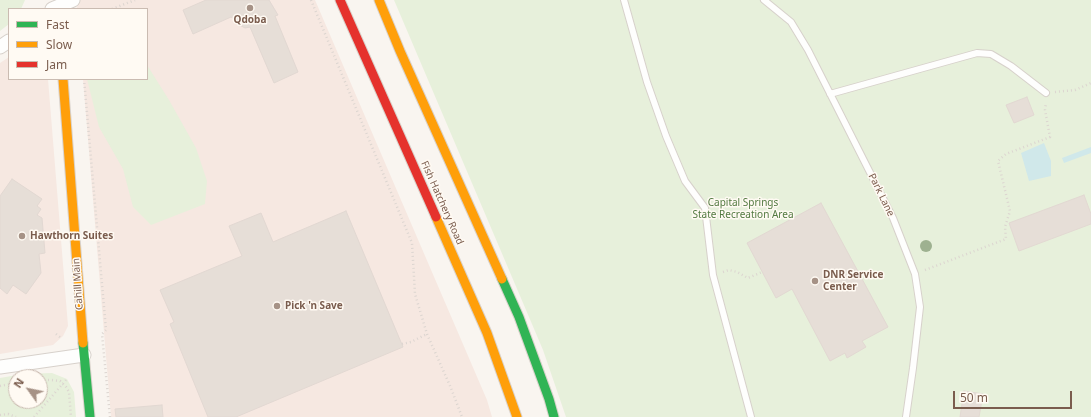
<!DOCTYPE html>
<style>
body{margin:0}
#map{position:relative;width:1091px;height:417px;overflow:hidden;background:#f9f5f0;font-family:"Noto Sans",sans-serif}
canvas{display:block}
.legend{position:absolute;left:8px;top:8px;width:140px;height:72px;box-sizing:border-box;background:#fffaf3;border:1px solid #cabbb1;margin:0;padding:5px 7px;list-style:none;font-size:12px;color:#7a5c4d}
.legend li{display:flex;align-items:center;gap:8px;height:20px}
.legend b{width:20px;border:1px solid #cabbb1}
.north{position:absolute;left:8px;top:369px;width:40px;height:40px;box-sizing:border-box;background:#fffaf3;border:1px solid #cabbb1;border-radius:50%;rotate:303deg;font-size:11px;font-weight:700;line-height:16px;text-align:center;color:#7a5c4d}
.north::after{content:'';display:block;margin:auto;width:14px;height:18px;background:#a69286;clip-path:polygon(50% 0,100% 100%,50% 72%,0 100%)}
.scale{position:absolute;left:953px;top:391px;width:119px;height:18px;box-sizing:border-box;border:2px solid #7a5c4d;border-top:0;padding-left:5px;font-size:12px;line-height:14px;white-space:nowrap;color:#7a5c4d;-webkit-text-stroke:3px #fffaf3;paint-order:stroke}
</style>
<div id="map">
<canvas width="1091" height="417"></canvas>
<ul class="legend">
<li><b style="height:5px;background:#30b455"></b>Fast</li>
<li><b style="height:5px;background:#ff9f0a"></b>Slow</li>
<li><b style="height:5px;background:#e5322d"></b>Jam</li>
</ul>
<div class="north">N</div>
<div class="scale">50 m</div>
</div>
<script>
const context = document.querySelector('canvas').getContext('2d');
context.lineJoin = 'round';
function fill(path, color) {
  context.fillStyle = color;
  context.fill(path, 'evenodd');
}
function toPath(rows) {
  const path = new Path2D();
  for (const r of rows) {
    path.moveTo(r[0], r[1]);
    for (let i = 2; i < r.length; i += 2) path.lineTo(r[i], r[i + 1]);
  }
  return path;
}
function stroke(path, color, width, dash) {
  context.strokeStyle = color;
  context.lineWidth = width;
  context.lineCap = dash ? 'butt' : 'round';
  context.setLineDash(dash || []);
  context.stroke(path);
}
function write(font, color, halo, rows, align = 'center') {
  context.font = font + ' "Noto Sans",sans-serif';
  context.lineWidth = 3;
  context.setLineDash([]);
  context.textBaseline = 'middle';
  context.strokeStyle = halo;
  context.fillStyle = color;
  for (const [text, x, y, turn = 0] of rows) {
    context.save();
    context.translate(x, y);
    context.rotate((+turn || 0) * Math.PI / 180);
    context.textAlign = isNaN(turn) ? turn : align;
    if (halo) context.strokeText(text, 0, 0);
    context.fillText(text, 0, 0);
    context.restore();
  }
}
fill(toPath([
 [76,0,315,0,487,400,492,417,111,417,83,79,147,79,147,9,77,9],
 [9,57,9,79,48,79,68,326,63,336,53,345,0,354,0,63]
]), '#f6e8e1');
fill(toPath([
 [0,0,25,0,21,9,9,9,9,24,0,31],
 [394,0,1091,0,1091,417,566,417,543,350,529,317],
 [147,65,169,100,196,148,207,181,205,204,151,225,133,207,123,169,99,127,87,79,147,79],
 [52,373,67,379,74,392,76,417,0,417,0,378,23,374],
 [16,377,40,377,40,401,16,401]
]), '#e7f0db');
fill(toPath([
 [1044,143,1051,161,1051,176,1029,181,1021,153],
 [1091,147,1091,153,1064,163,1062,158]
]), '#d0e8ea');
const building = toPath([
 [206,0,269,0,278,15,275,16,298,72,274,83,250,27,245,28,236,23,236,20,231,17,193,34,183,10,206,0],
 [1027,97,1034,115,1014,123,1006,105,1027,97],
 [12,179,42,199,37,206,41,209,37,215,42,218,45,253,39,254,41,273,26,294,13,285,7,294,0,288,0,196,12,179],
 [1084,195,1091,214,1091,224,1019,251,1009,223,1084,195],
 [821,203,888,327,862,341,866,347,847,358,845,353,830,361,792,289,776,298,747,243,821,203],
 [346,211,403,347,236,417,208,417,170,324,174,322,160,290,242,256,229,226,261,213,273,242,346,211],
 [964,391,983,394,979,417,960,417,964,391],
 [162,405,163,417,116,417,115,409,162,405]
]);
fill(building, '#e6ded7');
stroke(building, '#e2d8d2', 1);
const lane = toPath([
 [624,0,647,82,666,136,685,181,705,208,713,275,751,417],
 [764,0,791,22,808,50,893,218,915,274,920,307,913,368,906,417],
 [830,94,977,53,991,54,1011,66,1046,93]
]);
const street = toPath([
 [52,9,73,0],
 [0,47,9,41],
 [0,367,84,355]
]);
const fast = toPath([
 [502,279,519,317,549,399,554,417],
 [83,343,90,417]
]);
const slow = toPath([
 [379,0,400,51,502,279],
 [63,79,83,343],
 [436,217,487,333,517,417]
]);
const jam = toPath([
 [340,0,436,217]
]);
stroke(lane, '#d7d1cb', 8);
stroke(street, '#d7d1cb', 15);
stroke(fast, '#d9d2cb', 11);
stroke(slow, '#d9d2cb', 11);
stroke(jam, '#d9d2cb', 11);
stroke(toPath([
 [311,0,412,243,415,294,427,334,451,388,462,417],
 [112,9,135,0],
 [84,79,106,330,102,334,110,417],
 [1055,92,1075,90,1091,83],
 [925,270,1006,239,1005,227,1010,211,998,161,1006,154,1050,137,1045,110,1046,103],
 [723,272,729,270,737,272,748,278,762,272],
 [56,334,61,338],
 [402,344,411,342,427,334],
 [40,380,51,380,60,381,66,387,69,392,71,417],
 [0,386,16,383],
 [0,415,8,414,16,417],
 [34,417,66,380]
]), '#dcd5d0', 2.5, [1, 3]);
stroke(lane, '#fefefd', 6);
stroke(street, '#fefefd', 13);
stroke(fast, '#30b455', 9);
stroke(slow, '#ff9f0a', 9);
stroke(jam, '#e5322d', 9);
context.fillStyle = '#9eb190';
for (const [x, y] of [
 [926,246]
]) {
  context.beginPath();
  context.arc(x, y, 6, 0, 2 * Math.PI);
  context.fill();
}
for (const [x, y, r, color] of [
 [250,8,4,"#a69286"],
 [22,236,4,"#a69286"],
 [815,281,4,"#a69286"],
 [277,306,4,"#a69286"]
]) {
  const dot = new Path2D();
  dot.arc(x, y, r, 0, 2 * Math.PI);
  context.fillStyle = color;
  context.fill(dot);
  stroke(dot, '#fffaf3', 1.5);
}
write('bold 10px', '#7a5c4d', '#fffaf3', [
 ["Qdoba",250,20,"center"],
 ["Hawthorn Suites",30,236],
 ["DNR Service",823,275],
 ["Center",823,287],
 ["Pick 'n Save",285,306]
], 'left');
write('10px', '#7a5c4d', '#fffaf3', [
 ["Park Lane",881,195,64],
 ["Fish Hatchery Road",442,203,66],
 ["Cahill Main",78,284,-94]
]);
write('10px', '#537a41', '#fffaf3', [
 ["Capital Springs",743,203],
 ["State Recreation Area",743,215]
]);
</script>
